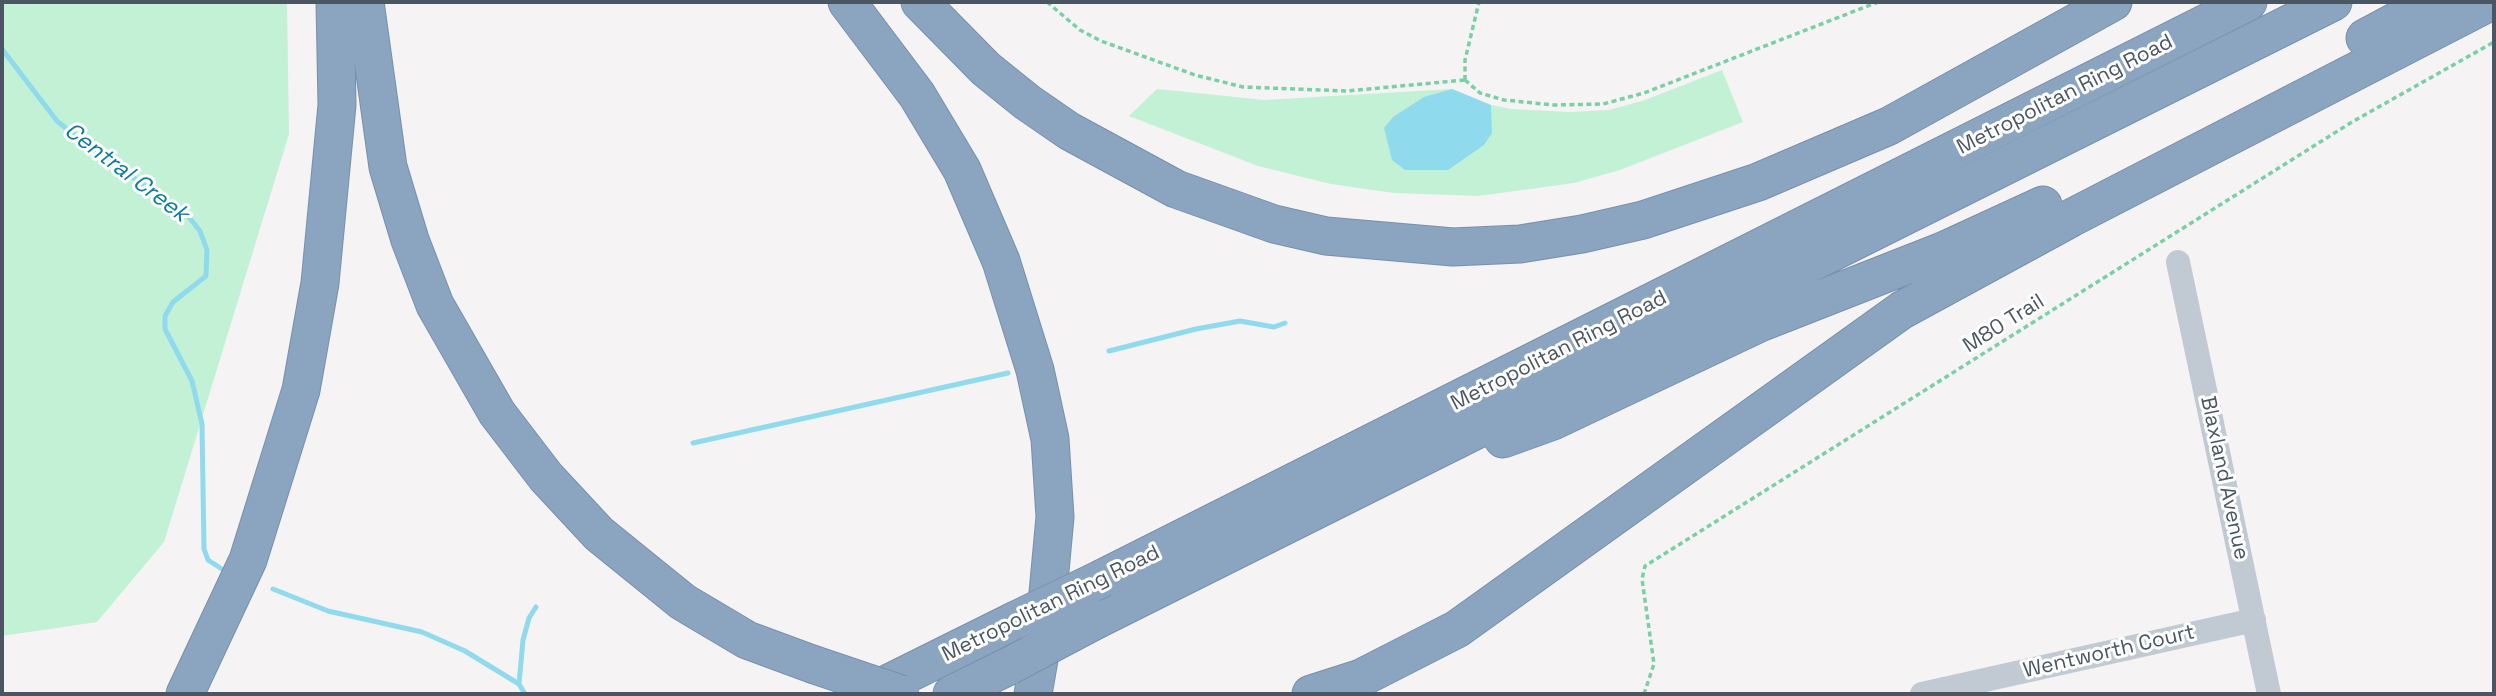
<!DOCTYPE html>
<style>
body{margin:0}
#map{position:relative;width:2496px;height:696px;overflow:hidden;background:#f5f3f3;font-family:"Space Grotesk",sans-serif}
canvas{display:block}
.frame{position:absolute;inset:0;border:4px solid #4a5661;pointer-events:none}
</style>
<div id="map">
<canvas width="2496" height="696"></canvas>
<div class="frame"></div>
</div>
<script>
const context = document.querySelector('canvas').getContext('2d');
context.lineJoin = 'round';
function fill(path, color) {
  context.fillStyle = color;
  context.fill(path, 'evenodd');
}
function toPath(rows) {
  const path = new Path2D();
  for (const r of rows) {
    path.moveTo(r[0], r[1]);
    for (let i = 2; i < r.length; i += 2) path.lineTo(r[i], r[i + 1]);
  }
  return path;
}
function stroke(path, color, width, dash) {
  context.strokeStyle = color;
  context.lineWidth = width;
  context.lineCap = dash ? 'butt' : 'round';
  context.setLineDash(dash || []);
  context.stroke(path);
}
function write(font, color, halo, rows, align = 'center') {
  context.font = font + ' "Space Grotesk",sans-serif';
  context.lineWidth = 6;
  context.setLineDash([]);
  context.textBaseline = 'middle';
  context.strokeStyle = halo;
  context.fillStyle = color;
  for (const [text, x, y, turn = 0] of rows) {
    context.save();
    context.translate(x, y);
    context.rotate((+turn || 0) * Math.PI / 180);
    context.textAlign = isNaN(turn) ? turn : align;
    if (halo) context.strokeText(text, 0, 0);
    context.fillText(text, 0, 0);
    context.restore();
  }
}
fill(toPath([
 [2,2,287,2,289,134,164,542,97,622,2,636],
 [1722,70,1743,122,1620,170,1574,183,1478,196,1394,193,1331,184,1258,166,1129,116,1157,89,1265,100,1452,89,1491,105,1511,109,1569,112,1609,110,1645,100]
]), '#c3f1d5');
fill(toPath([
 [1452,89,1491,105,1492,133,1484,145,1448,170,1405,170,1392,160,1384,128,1393,117,1424,97]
]), '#90daee');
stroke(toPath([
 [2,49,57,121,102,157,184,211,200,231,207,250,206,276,173,302,165,316,165,329,192,381,202,424,204,549,208,560,225,571],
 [1109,351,1196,329,1240,321,1274,327,1285,323],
 [693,443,1008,373],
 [273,589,328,611,422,632,465,651,519,684,525,694],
 [519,684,523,640,529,618,536,607]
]), '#90daee', 5);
const highway = toPath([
 [365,2,388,167,410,240,435,305,497,413,546,477,599,534,683,602,747,640,812,664],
 [847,2,917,95,962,170,1001,261,1035,370,1050,439,1055,517,1045,625,1033,694],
 [920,2,986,69,1027,102,1069,131,1176,189,1274,224,1326,236,1453,247,1520,244,1582,234,1643,220,1758,182,1889,126,2113,2],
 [2365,38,2432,2],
 [1503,439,1553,421,1762,322,1943,251,2043,205],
 [1103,578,2248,2],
 [1098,619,2333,2],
 [185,694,248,560,301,390,320,283,337,105,335,2],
 [867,694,1016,620],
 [952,694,1009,666],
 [1311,694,1361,678,1457,629,1902,310,2071,218,2490,2]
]);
stroke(highway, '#7690ad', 39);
stroke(toPath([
 [1047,2,1080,30,1101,41,1195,75,1243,87,1347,91,1465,80],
 [1465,80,1480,93,1504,100,1554,105,1603,104,1644,93,1878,2],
 [1465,80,1465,60,1479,2],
 [1644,694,1654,664,1642,579,1645,566,2352,122,2494,42]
]), '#7ad0a6', 3.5, [5, 3.5]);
stroke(toPath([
 [2178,262,2269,694],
 [1922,694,2254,620]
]), '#c1cad2', 24);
stroke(highway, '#8ba5c1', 37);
const highwayBridge = toPath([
 [1016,620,1103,578],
 [812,664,901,694],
 [1009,666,1098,619]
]);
stroke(highwayBridge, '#7690ad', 39, []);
stroke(highwayBridge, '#8ba5c1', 37);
write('21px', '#4a5661', '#fff', [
 ["Metropolitan Ring Road",2065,95,-27],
 ["M80 Trail",2004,324,-32],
 ["Metropolitan Ring Road",1559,351,-27],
 ["Blaxland Avenue",2224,478,78],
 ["Metropolitan Ring Road",1051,604,-26],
 ["Wentworth Court",2109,652,-13]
]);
write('italic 23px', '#0c7c9b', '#fff', [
 ["Central Creek",126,173,37]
]);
</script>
